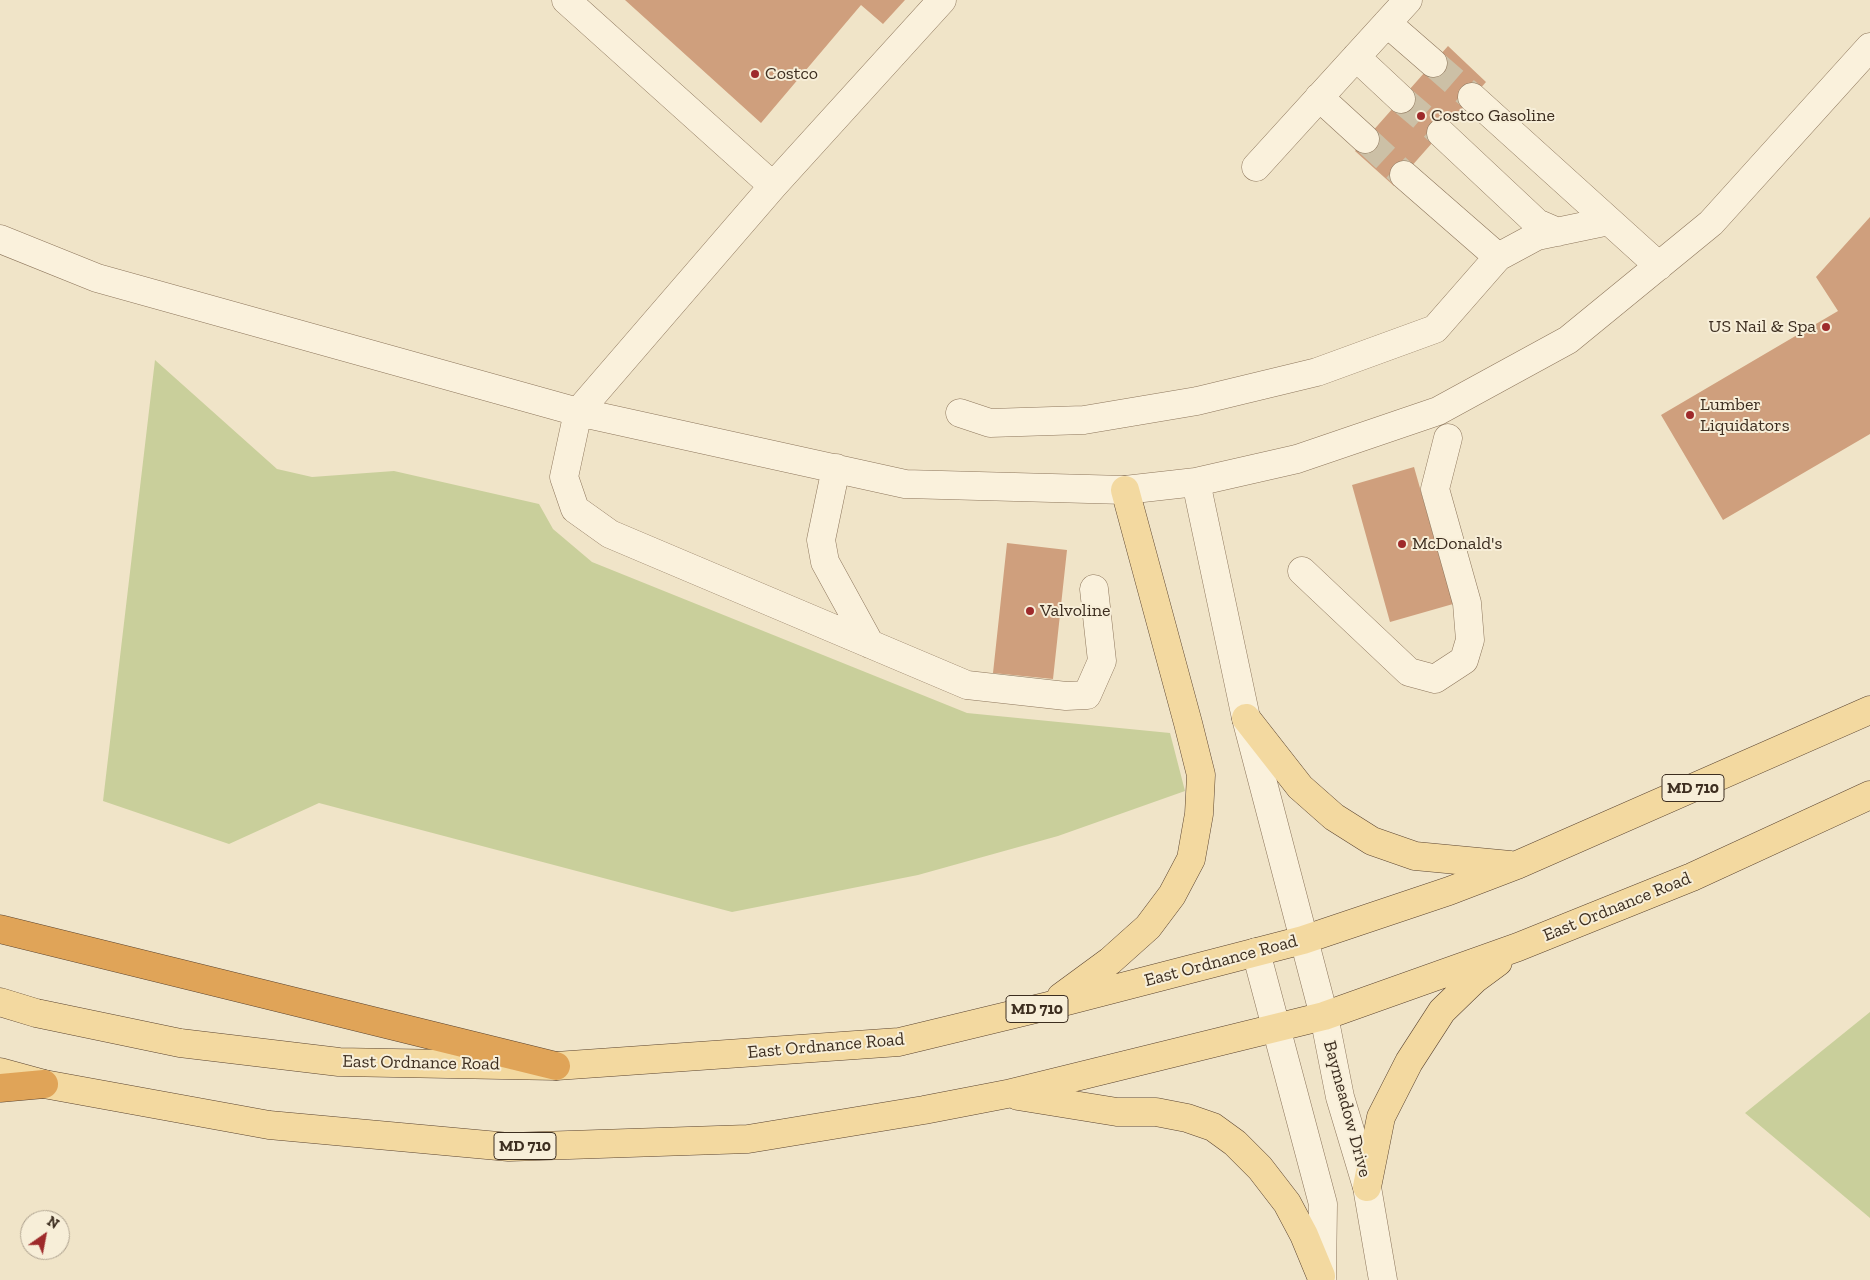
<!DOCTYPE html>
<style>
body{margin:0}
#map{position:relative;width:1870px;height:1280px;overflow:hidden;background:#f0e4c8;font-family:"Zilla Slab",serif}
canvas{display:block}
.north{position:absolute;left:20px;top:1210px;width:50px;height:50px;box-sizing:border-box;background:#f7eed8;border:1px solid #ada18e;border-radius:50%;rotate:33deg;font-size:14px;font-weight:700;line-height:20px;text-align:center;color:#3d2e20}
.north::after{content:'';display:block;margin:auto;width:18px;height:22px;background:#9e2a2b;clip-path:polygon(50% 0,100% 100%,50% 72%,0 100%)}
</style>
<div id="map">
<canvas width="1870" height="1280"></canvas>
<div class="north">N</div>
</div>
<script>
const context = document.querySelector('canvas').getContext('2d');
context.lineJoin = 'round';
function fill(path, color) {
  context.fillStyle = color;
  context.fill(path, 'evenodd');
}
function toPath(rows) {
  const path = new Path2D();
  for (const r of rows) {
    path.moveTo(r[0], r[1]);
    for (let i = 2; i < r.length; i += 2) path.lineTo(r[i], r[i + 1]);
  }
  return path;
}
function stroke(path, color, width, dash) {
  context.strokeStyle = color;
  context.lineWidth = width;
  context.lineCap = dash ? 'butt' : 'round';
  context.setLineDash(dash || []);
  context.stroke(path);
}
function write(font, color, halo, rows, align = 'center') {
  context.font = font + ' "Zilla Slab",serif';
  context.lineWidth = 4;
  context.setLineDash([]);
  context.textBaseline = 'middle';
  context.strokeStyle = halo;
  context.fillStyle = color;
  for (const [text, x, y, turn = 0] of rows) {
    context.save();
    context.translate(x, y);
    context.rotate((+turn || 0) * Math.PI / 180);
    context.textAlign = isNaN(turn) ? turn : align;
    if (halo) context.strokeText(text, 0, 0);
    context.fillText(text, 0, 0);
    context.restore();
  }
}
fill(toPath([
 [155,360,277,469,312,477,394,471,539,504,553,529,592,562,967,713,1170,733,1185,791,1058,836,918,875,732,912,319,803,229,844,103,801],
 [1870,1012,1870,1218,1745,1113]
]), '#c9cf9b');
fill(toPath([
 [625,0,905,0,883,24,861,5,761,123],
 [1448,46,1486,82,1394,186,1355,151],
 [1870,217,1870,434,1723,520,1661,415,1838,311,1816,277],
 [1414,467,1453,604,1390,622,1352,485],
 [1007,543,1067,550,1053,679,993,673]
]), '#cf9f7d');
stroke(toPath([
 [1433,63,1472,97],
 [1401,99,1441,133],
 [1365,139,1404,175]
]), '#ccc0a6', 28, [28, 14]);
const minor = toPath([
 [566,0,773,186],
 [942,0,773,186,578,412,564,477,575,509,610,534,967,685,1066,696,1087,695,1102,661,1094,589],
 [1387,23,1433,63],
 [1356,57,1401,99],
 [1319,97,1365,139],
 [1472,97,1659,266],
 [1441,133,1537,223,1558,232],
 [1256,167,1408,0],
 [1404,175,1498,257,1537,236,1609,221],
 [0,239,97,278,578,412,905,484,1125,490,1196,482,1297,459,1438,411,1568,340,1711,223,1870,47],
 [960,413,990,423,1084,420,1197,401,1317,372,1435,329,1498,257],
 [836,468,821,540,825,562,870,644],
 [1196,482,1246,718,1324,1016,1340,1097,1367,1187,1383,1280],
 [1302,571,1409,672,1435,679,1464,660,1470,640,1467,603,1435,489,1448,438],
 [1256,952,1323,1204,1322,1279]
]);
const major = toPath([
 [1246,718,1300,787,1334,817,1372,841,1415,856,1510,865],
 [1061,997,1110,961,1148,927,1172,895,1191,859,1199,814,1201,775,1188,723,1125,490],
 [0,1002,36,1013,180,1043,339,1062,556,1066,899,1042,1048,1006,1303,940,1449,891,1517,865,1870,710],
 [0,1072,44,1084,269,1125,509,1147,748,1139,924,1110,1007,1094,1324,1016,1518,947,1692,877,1870,795],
 [1018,1096,1117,1112,1156,1112,1187,1118,1213,1127,1235,1143,1260,1168,1287,1203,1304,1235,1321,1276],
 [1367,1187,1381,1117,1409,1062,1442,1011,1475,979,1498,962]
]);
const highway = toPath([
 [0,929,556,1066],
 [0,1088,44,1084]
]);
stroke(minor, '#8d765c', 29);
stroke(major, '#5b4430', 29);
stroke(highway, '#5b4430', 29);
stroke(minor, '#faf1dc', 28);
stroke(major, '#f3d9a0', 28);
stroke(highway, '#e0a458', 28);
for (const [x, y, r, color] of [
 [755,74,5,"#9e2a2b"],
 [1421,116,5,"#9e2a2b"],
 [1826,327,5,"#9e2a2b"],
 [1690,415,5,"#9e2a2b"],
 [1402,544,5,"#9e2a2b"],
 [1030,611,5,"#9e2a2b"]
]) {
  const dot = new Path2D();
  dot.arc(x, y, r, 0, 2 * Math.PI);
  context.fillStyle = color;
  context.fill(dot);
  stroke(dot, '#f7eed8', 2);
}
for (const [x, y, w] of [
 [1693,788,62],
 [1037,1009,62],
 [525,1146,62]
]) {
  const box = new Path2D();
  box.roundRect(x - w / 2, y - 13.5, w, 27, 4);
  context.fillStyle = '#f7eed8';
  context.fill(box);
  stroke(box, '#3d2e20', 1);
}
write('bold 16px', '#3d2e20', null, [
 ["MD 710",1693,788],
 ["MD 710",1037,1009],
 ["MD 710",525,1146]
]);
write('18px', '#3d2e20', '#f7eed8', [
 ["Costco",765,74],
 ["Costco Gasoline",1431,116],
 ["US Nail & Spa",1816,327,"right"],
 ["Lumber",1700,405],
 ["Liquidators",1700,426],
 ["McDonald's",1412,544],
 ["Valvoline",1040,611]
], 'left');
write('18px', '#3d2e20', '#f7eed8', [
 ["East Ordnance Road",1617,907,-22],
 ["East Ordnance Road",1221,961,-15],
 ["East Ordnance Road",826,1046,-5],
 ["East Ordnance Road",421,1063,1],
 ["Baymeadow Drive",1347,1109,75]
]);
</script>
